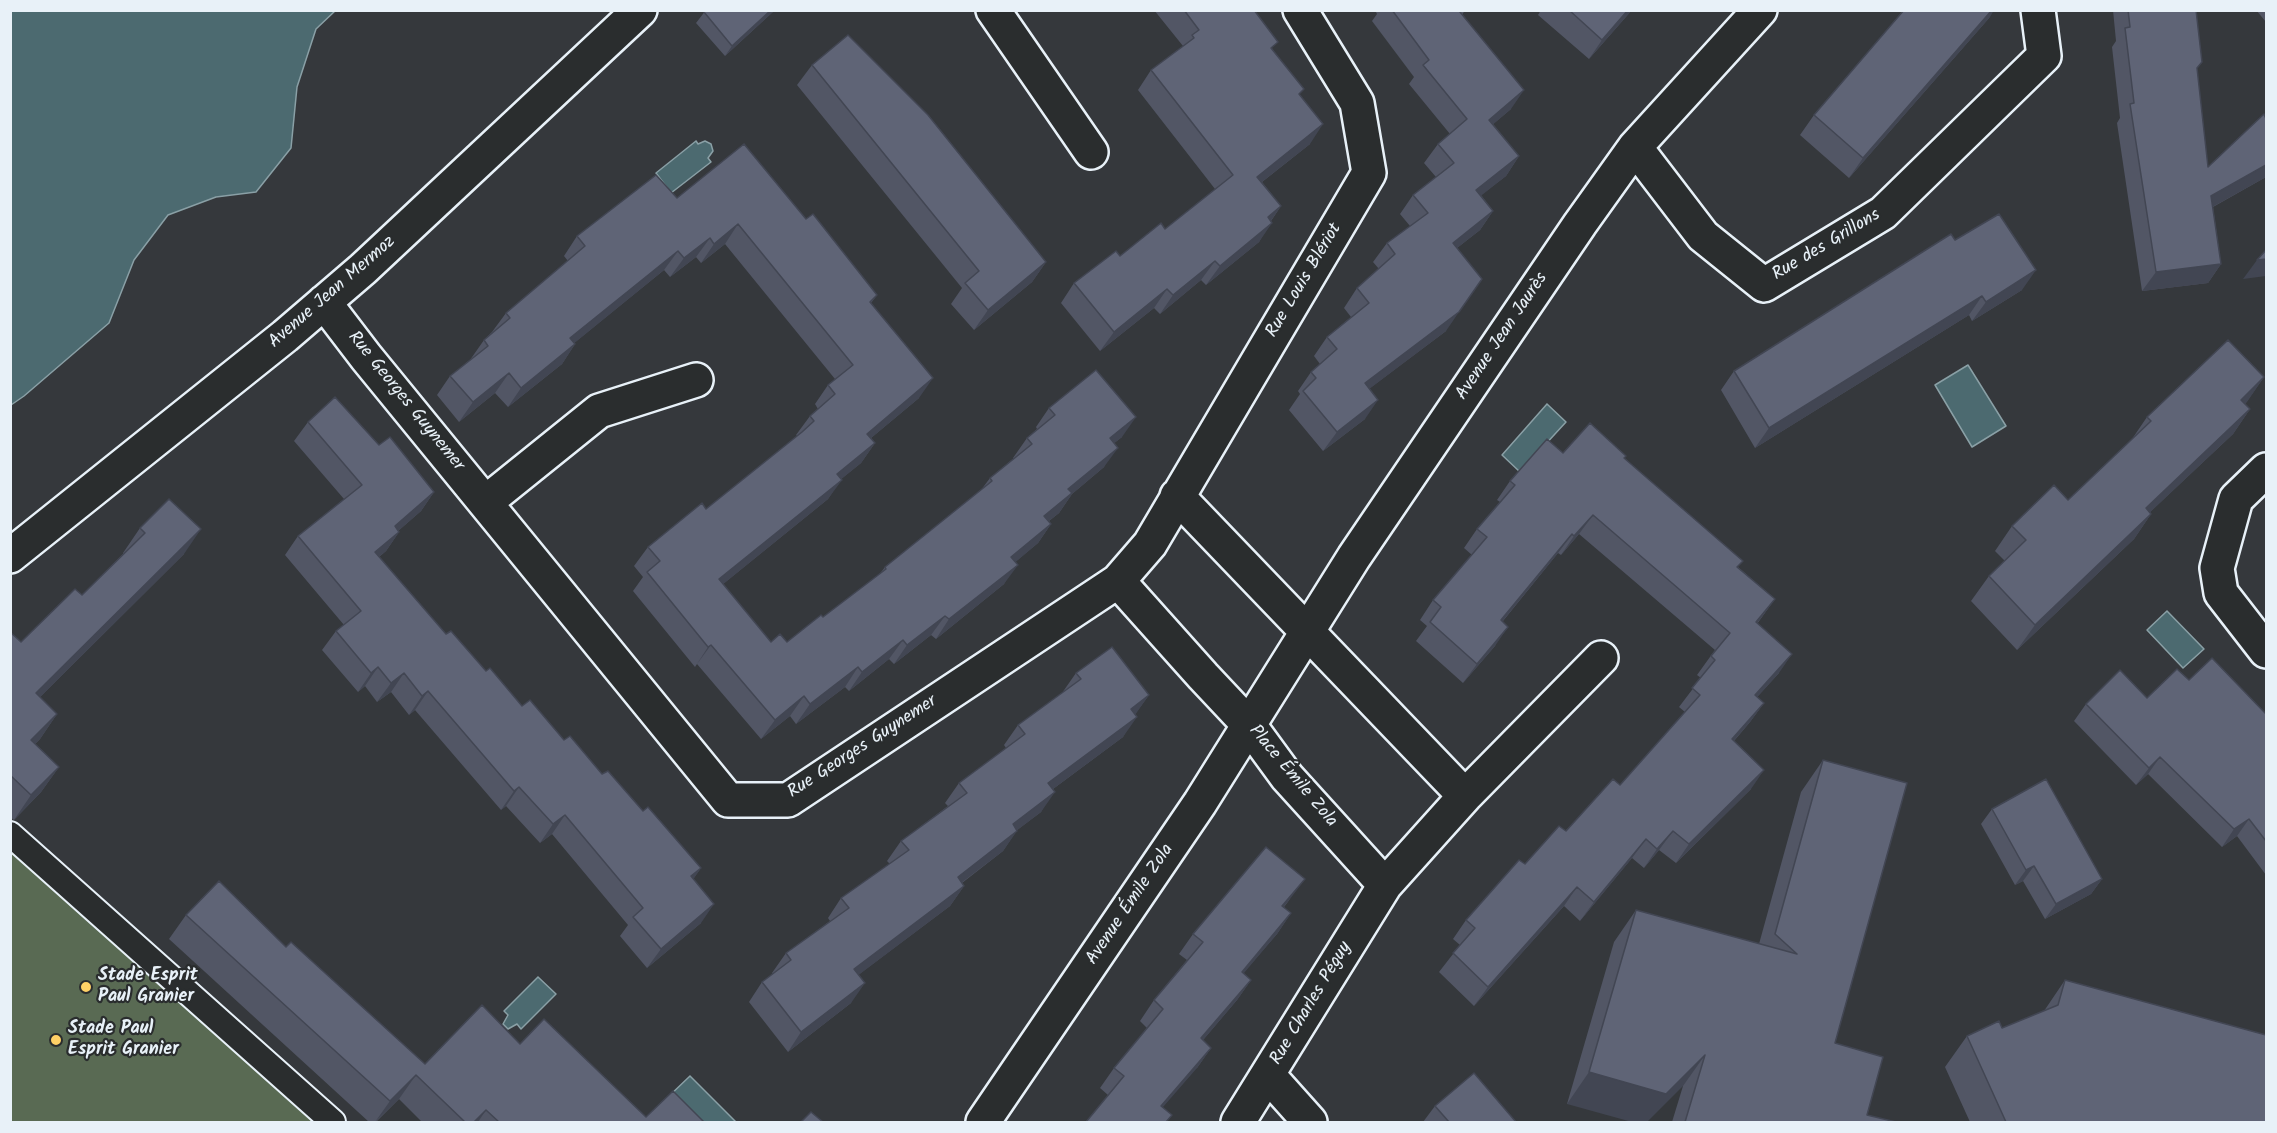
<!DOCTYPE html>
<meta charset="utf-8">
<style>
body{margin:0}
#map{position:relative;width:2277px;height:1133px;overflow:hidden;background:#35383c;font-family:Kalam,sans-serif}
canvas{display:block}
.frame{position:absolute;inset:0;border:12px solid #e8f1f8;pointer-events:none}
</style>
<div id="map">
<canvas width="2277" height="1133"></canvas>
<div class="frame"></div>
</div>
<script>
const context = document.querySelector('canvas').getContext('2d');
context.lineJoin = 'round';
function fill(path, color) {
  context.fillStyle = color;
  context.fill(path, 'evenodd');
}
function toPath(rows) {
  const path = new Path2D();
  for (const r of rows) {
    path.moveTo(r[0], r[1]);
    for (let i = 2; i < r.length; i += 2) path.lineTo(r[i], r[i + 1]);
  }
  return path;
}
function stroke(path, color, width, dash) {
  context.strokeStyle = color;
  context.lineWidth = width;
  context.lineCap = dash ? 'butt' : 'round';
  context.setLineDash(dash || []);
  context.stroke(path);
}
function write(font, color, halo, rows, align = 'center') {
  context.font = font + ' Kalam,sans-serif';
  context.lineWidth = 4.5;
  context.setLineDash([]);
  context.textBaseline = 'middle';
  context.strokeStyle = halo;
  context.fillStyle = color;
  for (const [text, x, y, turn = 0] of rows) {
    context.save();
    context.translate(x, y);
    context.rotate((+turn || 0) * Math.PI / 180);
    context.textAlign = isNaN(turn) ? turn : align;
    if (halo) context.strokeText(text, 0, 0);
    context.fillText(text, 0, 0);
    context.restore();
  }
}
fill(toPath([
 [10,851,11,851,314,1122,11,1122]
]), '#596a53');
const water = toPath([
 [11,10,335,11,316,29,297,87,291,148,256,192,216,197,168,215,134,260,109,323,24,396,11,405,11,10],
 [696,141,698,144,705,141,711,144,713,151,708,158,711,162,671,193,656,173,696,141],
 [1968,365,2006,426,1972,447,1935,385,1968,365],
 [1547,404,1566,422,1520,472,1502,455,1547,404],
 [2167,611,2204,649,2183,668,2147,630,2167,611],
 [538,977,556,994,521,1029,517,1024,508,1029,503,1024,508,1015,504,1011,538,977],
 [690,1076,736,1122,691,1122,667,1098,690,1076]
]);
fill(water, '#4c6a70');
stroke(water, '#8aa0a6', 1.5);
const service = toPath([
 [10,834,333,1122]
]);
const minor = toPath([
 [993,10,1091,152],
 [1635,147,1703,236,1764,285,1883,213,2044,56,2038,10],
 [324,302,366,357,728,800,788,800,1118,581,1150,544,1369,173,1357,103,1300,10],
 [2266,470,2236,499,2217,568,2221,593,2266,651],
 [1177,496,1465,796],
 [486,502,599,411,696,380],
 [10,556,285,336,363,269,640,10],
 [1118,581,1203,676,1249,725,1287,777,1385,885],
 [1268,1075,1310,1122],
 [983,1122,1200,803,1354,557,1580,224,1635,147,1760,10],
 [1238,1122,1385,885,1465,796,1601,658]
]);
stroke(service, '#e8f1f8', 28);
stroke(minor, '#e8f1f8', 38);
stroke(service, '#2a2d2e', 24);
stroke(minor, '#2a2d2e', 33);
fill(toPath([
 [706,10,775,10,725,56,696,23],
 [1154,10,1254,10,1273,50,1300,95,1310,144,1262,182,1281,206,1271,221,1259,242,1206,285,1201,280,1160,314,1154,308,1100,351,1061,303,1074,283,1165,229,1215,189,1138,90,1151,70,1183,46],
 [1375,10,1465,10,1462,15,1511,109,1493,124,1519,156,1506,176,1481,195,1493,211,1480,230,1457,248,1446,331,1370,388,1365,419,1323,451,1289,410,1300,394,1298,391,1311,372,1320,364,1314,356,1327,337,1351,317,1344,308,1357,288,1379,269,1373,262,1387,243,1410,226,1400,214,1413,195,1436,177,1424,163,1438,144,1450,134,1409,84,1414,77,1372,21,1377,14],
 [1541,10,1632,10,1589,59,1538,15],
 [2113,10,2196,10,2197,70,2208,167,2266,177,2213,207,2221,264,2208,283,2142,291,2117,123,2120,118,2112,47,2116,41],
 [2256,10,2266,10,2266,22],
 [1990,17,1849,178,1800,135,1814,115],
 [812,65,1046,262,1032,282,974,330,951,304,962,288,797,85],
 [677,198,806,219,877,295,871,303,919,398,871,438,875,443,861,463,841,479,828,499,723,584,771,642,787,642,823,617,879,575,885,567,981,490,990,478,1014,458,1013,458,1027,438,1037,429,1036,427,1049,408,1122,437,1114,443,1104,467,1072,494,1059,513,1049,521,1051,524,1038,543,1015,562,1004,584,936,639,931,635,894,664,889,659,849,691,845,687,796,724,790,716,761,739,697,664,695,667,633,591,643,577,634,566,648,547,706,509,797,436,796,435,810,416,818,409,815,404,828,385,835,379,725,244,701,263,696,257,670,277,664,270,574,343,575,344,562,364,508,407,495,393,459,422,437,395,450,376,470,360,484,340,492,332,506,313,568,261,564,256,577,236],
 [1955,240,2022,290,1972,321,1969,315,1755,448,1721,390,1734,371],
 [2264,377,2245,404,2250,409,2233,434,2150,512,2151,514,2134,539,2017,650,1971,601,1989,576,2005,561,1995,551,2012,526,2068,500,2132,439,2147,417],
 [308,422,379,445,434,492,421,511,398,531,399,532,386,551,379,557,446,634,522,706,564,740,643,811,701,868,693,879,701,923,647,968,620,936,628,925,552,834,540,843,506,806,501,810,415,710,409,715,391,692,377,702,365,686,358,692,322,650,336,631,344,625,285,555,298,536,344,499,294,441],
 [1563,453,1624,458,1738,567,1775,599,1757,624,1779,673,1757,697,1764,703,1750,722,1734,741,1751,789,1676,863,1659,850,1644,868,1632,858,1580,921,1564,906,1474,1006,1439,972,1460,945,1453,939,1466,920,1525,864,1620,785,1685,712,1679,707,1701,678,1697,675,1715,650,1579,534,1561,555,1558,553,1503,621,1495,646,1463,683,1416,641,1427,626,1420,620,1433,600,1472,555,1464,548,1477,529,1500,502,1497,500,1510,481],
 [140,528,184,554,40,697,57,714,40,739,35,744,59,767,41,792,14,820,10,817,10,632,21,642,82,595,123,554,123,553],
 [1076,673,1149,695,1135,714,1123,737,1053,789,1041,812,1017,830,1003,851,962,883,964,886,950,906,858,975,851,1003,788,1052,749,1002,762,982,773,974,772,973,786,953,830,921,828,918,841,898,890,864,887,861,901,841,948,806,945,803,959,783,1006,748,1004,745,1018,725,1062,693],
 [2189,680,2266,714,2266,875,2237,836,2222,847,2148,774,2136,785,2074,721,2086,704,2147,698],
 [1823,760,1835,1043,1867,1115,1896,1122,1672,1122,1683,1086,1567,1104,1614,942,1636,910,1759,944,1801,792],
 [1992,809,2102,879,2091,894,2045,919,2023,881,2015,885,1981,824],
 [1290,899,1284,907,1291,913,1277,934,1243,973,1251,980,1237,1000,1203,1040,1211,1048,1197,1068,1108,1095,1100,1088,1114,1068,1147,1028,1140,1021,1154,1000,1187,960,1179,954,1193,934],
 [186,915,286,947,425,1064,520,1044,646,1117,704,1122,422,1122,399,1099,376,1122,369,1122,169,939],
 [2065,980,2266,1122,1970,1122,1945,1067,1967,1036,2002,1028,2044,1011],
 [1435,1106,1516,1122,1423,1122]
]), '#525665');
fill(toPath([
 [771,10,775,10,725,56,732,46],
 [1628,10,1632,10,1589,59,1602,40],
 [1992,10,1994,10,1990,17,1849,178,1863,158],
 [1524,90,1511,109,1476,139,1489,120],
 [1323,124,1310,144,1244,196,1257,177],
 [1519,156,1506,176,1463,210,1476,190],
 [2266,165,2266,177,2198,215,2211,196],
 [1281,206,1268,225,1268,217],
 [1493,211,1480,230,1439,262,1453,243],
 [1272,223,1259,242,1206,285,1220,266],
 [738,224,725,244,701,263,714,244],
 [710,238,696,257,670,277,684,258],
 [678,251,664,270,556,358,570,338],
 [2266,259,2266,276,2243,279,2257,260],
 [1215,261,1201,280,1160,314,1173,295],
 [1046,262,1032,282,974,330,988,310],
 [2221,264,2208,283,2142,291,2156,272],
 [2036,270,2022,290,1972,321,1986,302],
 [1167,289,1154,308,1100,351,1114,332],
 [1982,296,1969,315,1755,448,1769,428],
 [1459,312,1446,331,1352,402,1365,383],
 [575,344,562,364,508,407,521,388],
 [509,373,495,393,459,422,473,402],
 [2264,377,2247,402,2223,425,2241,400],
 [933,378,919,398,853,453,867,434],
 [1378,400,1365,419,1323,451,1337,432],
 [2250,409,2233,434,2128,533,2146,508],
 [1136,417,1122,437,1096,458,1110,438],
 [875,443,861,463,823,494,837,474],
 [1118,448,1104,467,1072,494,1059,513,1031,535,1044,516,1068,489],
 [842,480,828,499,706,598,719,579],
 [434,492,421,511,382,545,395,526],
 [2151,514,2134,539,2017,650,2035,625],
 [1593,515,1579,534,1561,555,1574,536],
 [1051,524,1038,543,998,577,1011,557],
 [201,529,184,554,19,718,36,693],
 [399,532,386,551,362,571,375,552],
 [1572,534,1558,553,1488,639,1501,620],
 [1018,565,1004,584,936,639,949,619],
 [1775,599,1761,618,1742,642,1756,622],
 [945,616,931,635,894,664,907,645],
 [1508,627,1495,646,1463,683,1477,664],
 [903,640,889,659,849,691,862,672],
 [711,645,697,664,695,667,708,647],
 [1792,654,1779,673,1742,714,1755,695],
 [378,667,365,686,358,692,371,673],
 [858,667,845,687,796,724,810,704],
 [404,673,391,692,377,702,391,683],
 [428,691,415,710,409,715,422,696],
 [1149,695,1135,715,1131,709],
 [804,696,790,716,761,739,775,720],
 [1764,703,1750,722,1719,758,1732,739],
 [57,714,40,739,13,765,31,740],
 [1137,717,1123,737,1034,803,1048,783],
 [2160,757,2148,774,2136,785,2149,768],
 [59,767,41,792,14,820,31,795],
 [1764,770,1751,789,1676,863,1689,844],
 [519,787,506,806,501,810,514,791],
 [1055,792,1041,812,999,844,1013,824],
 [565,815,552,834,540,843,553,824],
 [2249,819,2237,836,2222,847,2234,829],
 [1017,831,1003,851,944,896,958,877],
 [1673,831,1659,850,1644,868,1657,849],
 [1646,839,1632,858,1580,921,1594,902],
 [2034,866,2023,881,2015,885,2026,870],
 [701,868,688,887,691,876],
 [1305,879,1290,899,1268,926,1282,906],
 [2102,879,2091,894,2045,919,2056,904],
 [964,886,950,906,840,989,854,969],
 [1577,887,1564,906,1474,1006,1488,987],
 [714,904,701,923,647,968,661,949],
 [1291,913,1277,934,1228,992,1242,972],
 [1251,980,1237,1000,1187,1059,1201,1038],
 [865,983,851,1003,788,1052,801,1032],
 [1211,1048,1197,1068,1150,1122,1161,1106],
 [1705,1055,1683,1086,1647,1122,1632,1122,1567,1104,1589,1072],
 [416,1075,399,1099,375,1122,390,1101],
 [486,1110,478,1122,474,1122]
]), '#424653');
const building = toPath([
 [706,10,771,10,732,46,704,12,706,10],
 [1184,10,1254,10,1278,42,1271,48,1304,89,1299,94,1323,124,1257,177,1281,206,1268,217,1272,223,1220,266,1215,261,1173,295,1167,289,1114,332,1074,283,1116,251,1120,256,1161,223,1165,229,1233,175,1151,70,1194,38,1192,35,1199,30,1184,10],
 [1392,10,1462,10,1460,12,1524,90,1489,120,1519,156,1476,190,1493,211,1453,243,1482,279,1459,312,1365,383,1378,400,1337,432,1303,391,1316,378,1311,372,1337,349,1327,337,1369,303,1357,288,1395,254,1387,243,1428,213,1413,195,1454,163,1438,144,1467,119,1423,65,1429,60,1392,10],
 [1569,10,1628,10,1602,40,1569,10],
 [1904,10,1992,10,1863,158,1814,115,1904,10],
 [2128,10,2196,10,2202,62,2197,68,2208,167,2264,114,2266,119,2266,165,2211,196,2221,264,2156,272,2130,104,2134,103,2125,28,2130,27,2128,10],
 [848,35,928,115,1046,262,988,310,965,283,979,271,812,65,848,35],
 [744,144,806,219,813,214,877,295,870,302,933,378,867,434,875,443,837,474,842,480,719,579,771,642,780,634,787,642,821,615,823,617,886,569,885,567,992,481,990,478,1032,444,1027,438,1055,415,1049,408,1096,370,1136,417,1110,438,1118,448,1068,489,1072,493,1044,516,1051,524,1011,557,1018,565,949,619,945,616,907,645,903,640,862,672,858,667,810,704,804,696,775,720,711,645,708,647,647,572,660,561,648,547,702,503,706,509,802,432,814,421,810,416,835,394,828,385,853,365,738,224,714,244,710,238,684,258,678,251,570,338,575,344,521,388,509,373,473,402,450,376,488,346,484,340,510,318,506,313,585,246,577,236,656,175,677,198,744,144],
 [1999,214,2036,270,1986,302,1982,296,1769,428,1734,371,1951,234,1955,240,1999,214],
 [2266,250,2266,259,2257,260,2266,250],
 [2228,340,2264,377,2241,400,2250,409,2146,508,2151,514,2035,625,1989,576,2026,540,2012,526,2054,485,2068,500,2151,421,2147,417,2228,340],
 [335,397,379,445,390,437,434,492,395,526,399,532,375,552,446,634,451,631,486,671,490,668,522,706,530,700,564,740,570,736,602,774,608,771,643,811,648,807,701,868,691,876,714,904,661,949,633,917,643,908,565,815,553,824,519,787,514,791,428,691,422,696,404,673,391,683,378,667,371,673,336,631,361,611,298,536,362,485,308,422,335,397],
 [1590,423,1626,456,1624,458,1743,561,1737,567,1775,599,1756,622,1792,654,1755,695,1764,703,1732,739,1764,770,1689,844,1673,831,1657,849,1646,839,1594,902,1577,887,1488,987,1453,953,1475,928,1466,920,1519,860,1525,864,1559,826,1566,831,1613,779,1620,785,1700,695,1692,688,1715,660,1711,656,1730,633,1593,515,1574,536,1572,534,1501,620,1508,627,1477,664,1430,622,1441,607,1433,600,1487,537,1477,529,1515,485,1510,481,1547,439,1563,453,1590,423],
 [169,499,201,529,36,693,57,714,31,740,59,767,31,795,10,775,10,632,21,642,75,589,82,595,145,533,140,528,169,499],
 [1112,647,1149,695,1131,709,1137,717,1048,783,1055,792,1013,824,1017,831,958,877,964,886,854,969,865,983,801,1032,762,982,791,960,786,953,849,908,841,898,909,850,901,841,967,793,959,783,1025,734,1018,725,1081,679,1076,673,1112,647],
 [2212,658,2266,714,2266,841,2249,819,2234,829,2160,757,2149,768,2086,704,2120,670,2147,698,2177,669,2189,680,2212,658],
 [1823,760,1907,783,1835,1043,1883,1057,1867,1115,1896,1122,1685,1122,1705,1055,1666,1094,1589,1072,1636,910,1797,954,1775,934,1823,760],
 [2046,779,2102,879,2056,904,2034,866,2026,870,1992,809,2046,779],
 [1266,847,1305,879,1282,906,1291,913,1242,972,1251,980,1201,1038,1211,1048,1161,1106,1172,1115,1166,1122,1086,1122,1124,1076,1114,1068,1163,1009,1154,1000,1203,942,1193,934,1266,847],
 [219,881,286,947,291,942,425,1064,482,1005,520,1044,544,1019,646,1117,673,1091,704,1122,499,1122,486,1110,474,1122,465,1122,416,1075,390,1101,186,915,219,881],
 [2065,980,2266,1035,2266,1122,2006,1122,1967,1036,1999,1021,2002,1028,2058,1005,2065,980],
 [1474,1073,1516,1122,1449,1122,1435,1106,1474,1073],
 [811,1112,823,1122,801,1122,811,1112]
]);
fill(building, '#5f6476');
stroke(building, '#424653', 1.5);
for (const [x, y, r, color] of [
 [86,987,6,"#ffd166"],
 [56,1040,6,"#ffd166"]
]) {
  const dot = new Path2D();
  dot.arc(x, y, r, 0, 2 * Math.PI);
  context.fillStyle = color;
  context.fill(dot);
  stroke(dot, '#2a2d2e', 2);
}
write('18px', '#e8f1f8', '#2a2d2e', [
 ["Rue des Grillons",1827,246,-31],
 ["Rue Louis Blériot",1305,281,-59],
 ["Avenue Jean Mermoz",333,293,-41],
 ["Avenue Jean Jaurès",1503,337,-56],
 ["Rue Georges Guynemer",405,402,51],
 ["Rue Georges Guynemer",863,748,-33],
 ["Place Émile Zola",1292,777,50],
 ["Avenue Émile Zola",1131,905,-56],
 ["Rue Charles Péguy",1312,1004,-59]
]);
write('bold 18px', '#e8f1f8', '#2a2d2e', [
 ["Stade Esprit",98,977],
 ["Paul Granier",98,998],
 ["Stade Paul",68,1030],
 ["Esprit Granier",68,1051]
], 'left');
</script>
